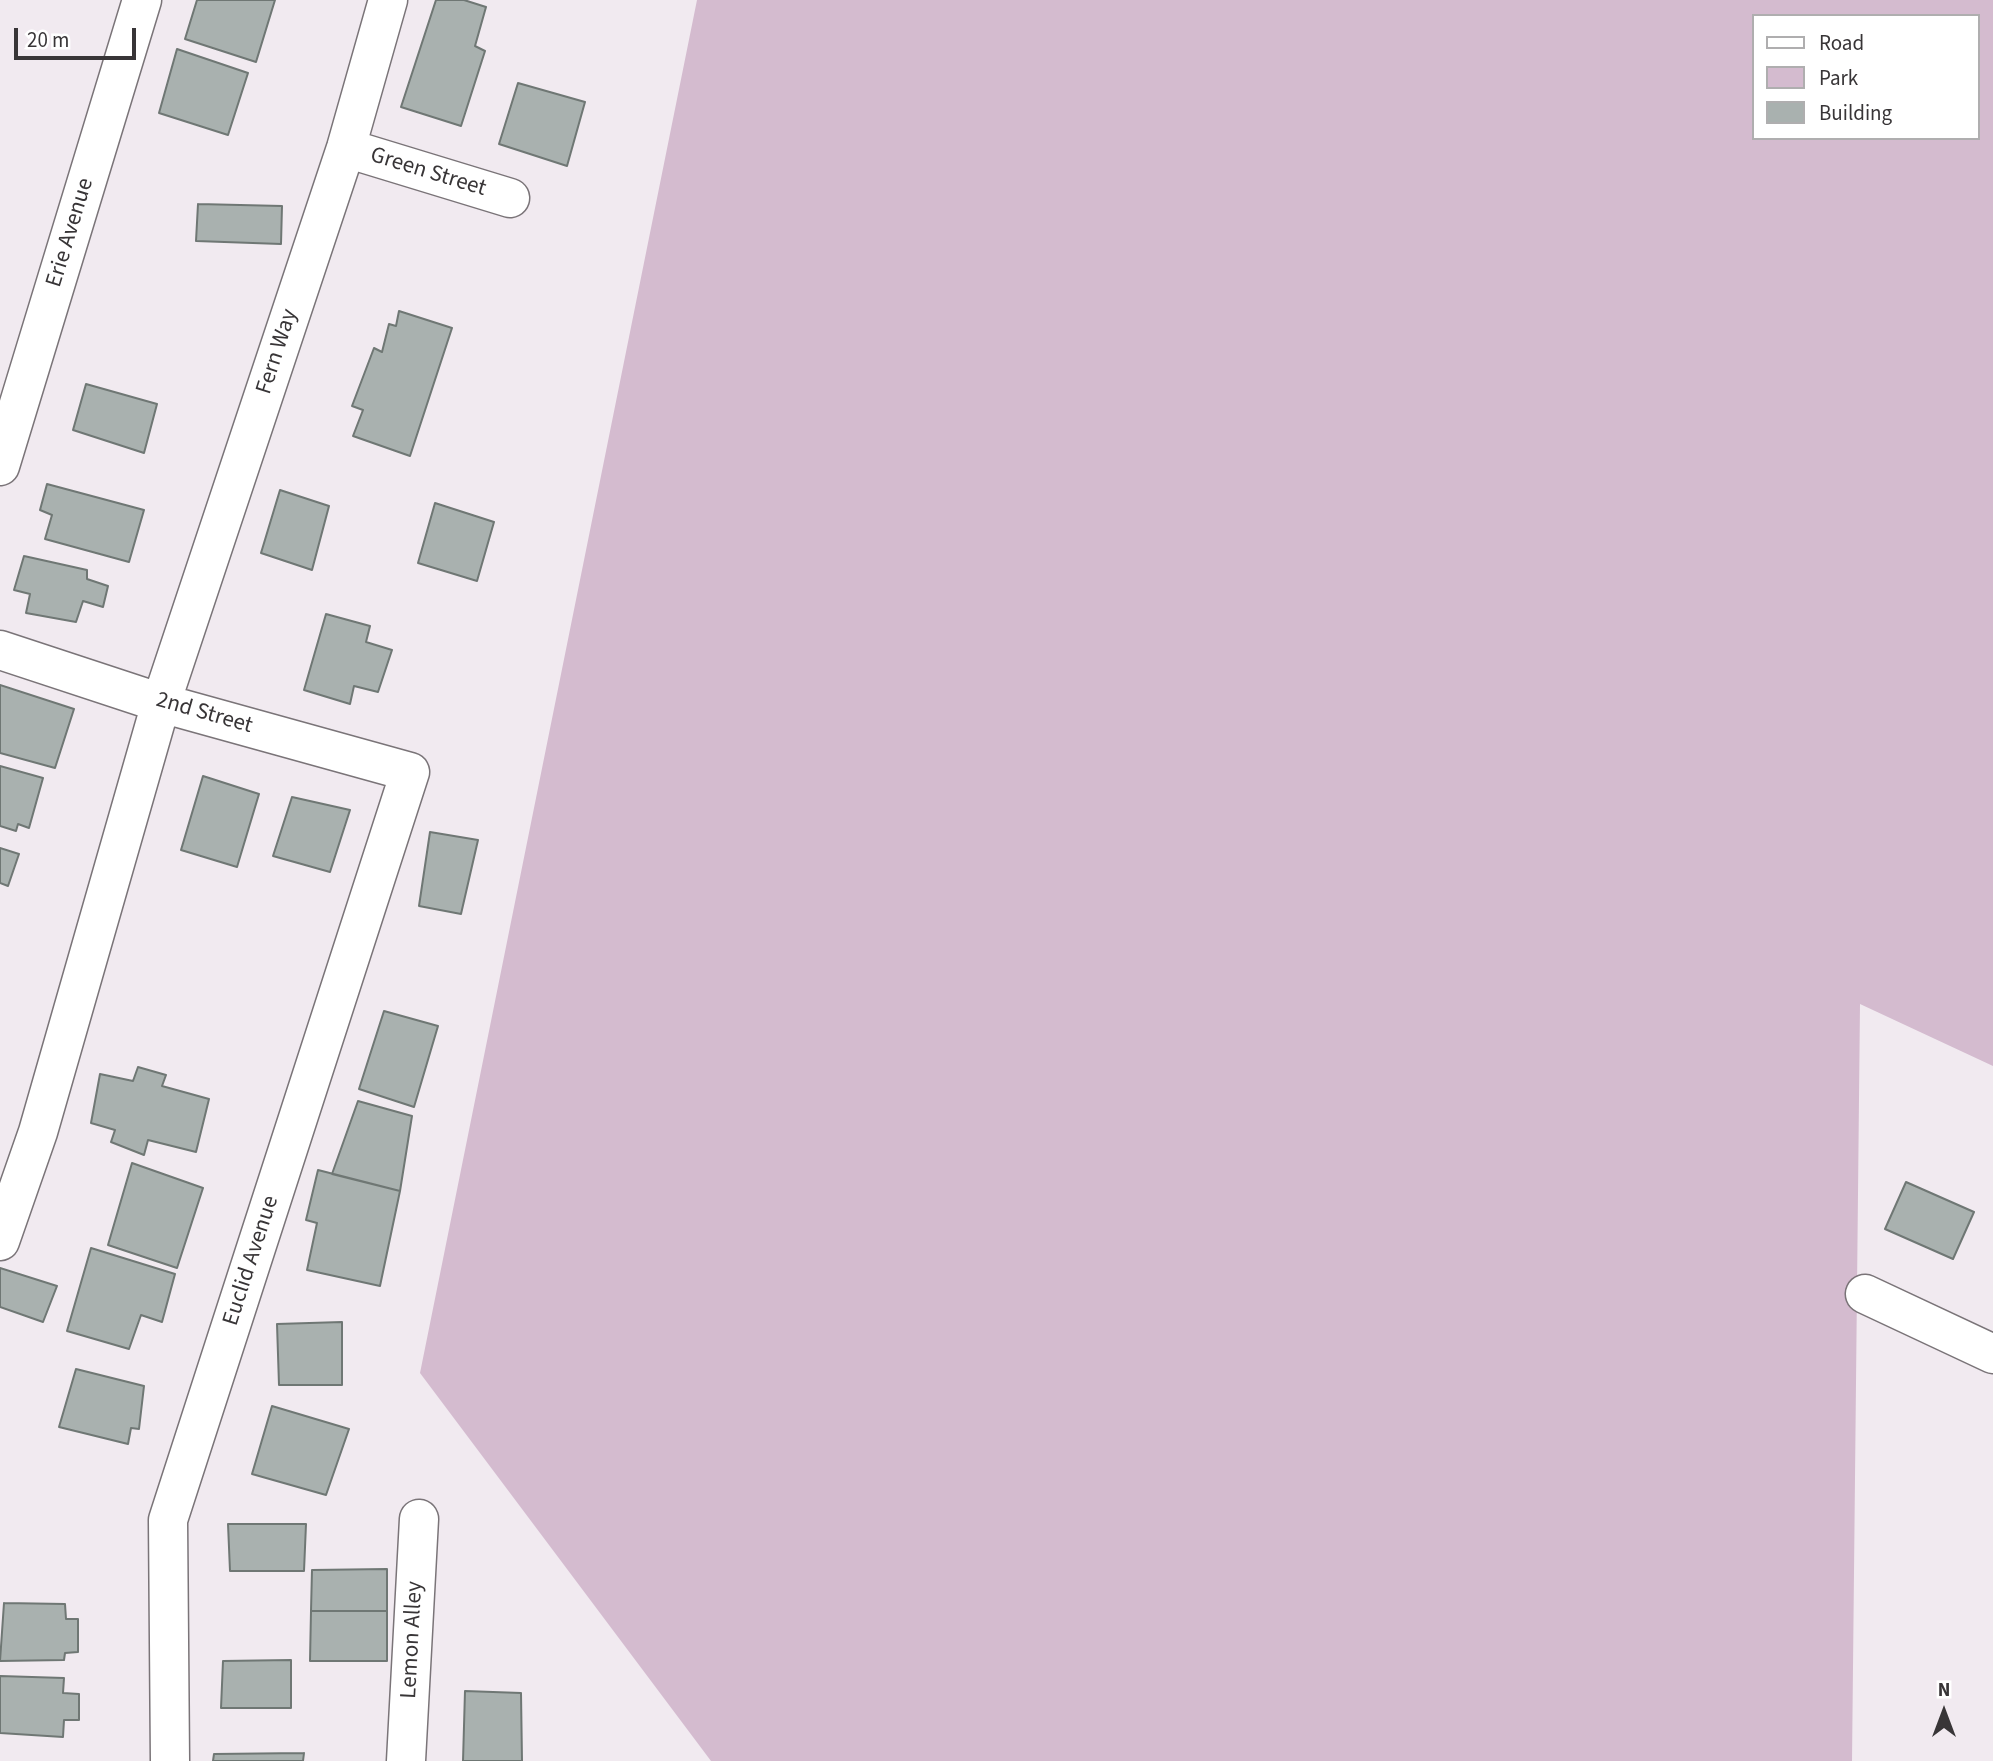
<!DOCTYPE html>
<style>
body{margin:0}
#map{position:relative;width:1993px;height:1761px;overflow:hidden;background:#f1eaf0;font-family:"Source Sans 3",sans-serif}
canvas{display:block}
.legend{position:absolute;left:1752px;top:14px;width:228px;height:126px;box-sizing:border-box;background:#fff;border:2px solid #afaeaf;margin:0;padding:9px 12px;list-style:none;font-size:21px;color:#383537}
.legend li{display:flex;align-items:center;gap:14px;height:35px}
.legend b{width:35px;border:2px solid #afaeaf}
.north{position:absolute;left:1909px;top:1677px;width:70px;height:70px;-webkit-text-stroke:5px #fff;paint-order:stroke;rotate:0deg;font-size:19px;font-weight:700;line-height:28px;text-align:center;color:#383537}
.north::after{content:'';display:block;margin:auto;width:24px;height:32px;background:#383537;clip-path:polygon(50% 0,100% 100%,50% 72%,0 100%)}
.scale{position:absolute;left:14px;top:28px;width:122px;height:32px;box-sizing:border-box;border:4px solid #383537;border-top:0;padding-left:9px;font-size:21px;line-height:24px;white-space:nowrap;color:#383537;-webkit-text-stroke:5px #fff;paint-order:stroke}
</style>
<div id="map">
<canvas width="1993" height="1761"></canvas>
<ul class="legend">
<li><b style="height:9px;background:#fff"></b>Road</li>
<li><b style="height:19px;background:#d4bbcf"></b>Park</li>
<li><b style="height:19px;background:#a9b1af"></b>Building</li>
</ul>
<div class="north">N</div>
<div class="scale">20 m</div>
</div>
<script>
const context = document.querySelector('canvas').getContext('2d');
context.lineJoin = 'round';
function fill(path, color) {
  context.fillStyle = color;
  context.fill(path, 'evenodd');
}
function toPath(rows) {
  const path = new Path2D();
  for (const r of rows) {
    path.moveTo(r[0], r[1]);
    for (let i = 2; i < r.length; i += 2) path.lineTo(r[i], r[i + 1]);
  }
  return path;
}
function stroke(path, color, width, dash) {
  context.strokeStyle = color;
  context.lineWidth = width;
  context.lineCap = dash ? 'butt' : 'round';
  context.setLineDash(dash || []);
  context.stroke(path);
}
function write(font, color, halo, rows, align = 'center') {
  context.font = font + ' "Source Sans 3",sans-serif';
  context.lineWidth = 6;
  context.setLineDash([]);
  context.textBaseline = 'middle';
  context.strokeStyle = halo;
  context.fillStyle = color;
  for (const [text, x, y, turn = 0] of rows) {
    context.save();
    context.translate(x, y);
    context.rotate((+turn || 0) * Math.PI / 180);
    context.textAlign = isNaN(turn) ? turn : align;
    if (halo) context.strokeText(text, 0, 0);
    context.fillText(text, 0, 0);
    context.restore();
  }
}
fill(toPath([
 [697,0,1993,0,1993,1066,1860,1004,1852,1761,711,1761,420,1373],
 [1753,16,1977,16,1977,138,1753,138]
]), '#d4bbcf');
const building = toPath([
 [197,0,275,0,256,62,185,39,197,0],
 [436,0,464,0,486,7,475,46,485,51,461,126,401,107,436,0],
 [177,49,248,73,228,135,159,113,177,49],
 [518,83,585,102,567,166,499,144,518,83],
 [198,204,282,206,281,244,196,241,198,204],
 [399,311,452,328,410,456,353,436,363,410,352,406,374,348,382,352,389,324,396,326,399,311],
 [86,384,157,404,144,453,73,430,86,384],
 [47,484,144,510,129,562,45,539,52,515,40,510,47,484],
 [280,490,329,506,312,570,261,553,280,490],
 [435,503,494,522,477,581,418,563,435,503],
 [24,556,87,570,87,579,108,586,103,607,83,601,76,622,26,613,30,594,14,590,24,556],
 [326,614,370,626,366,642,392,650,378,692,354,686,350,704,304,690,326,614],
 [0,685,74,709,55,768,0,753,0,685],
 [0,766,43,778,29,828,18,824,16,831,0,826,0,766],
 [203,776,259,794,237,867,181,850,203,776],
 [292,797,350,810,330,872,273,856,292,797],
 [430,832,478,840,461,914,419,906,430,832],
 [0,848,19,854,8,886,0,883,0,848],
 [384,1011,438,1026,414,1107,359,1089,384,1011],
 [138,1067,166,1075,162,1086,209,1099,196,1152,148,1140,144,1155,111,1142,115,1130,91,1123,100,1074,133,1081,138,1067],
 [358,1101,412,1116,400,1191,332,1174,358,1101],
 [132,1163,203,1188,177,1268,108,1245,132,1163],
 [318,1170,400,1191,380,1286,307,1270,317,1223,306,1220,318,1170],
 [1906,1182,1974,1212,1953,1259,1885,1229,1906,1182],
 [91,1248,175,1274,162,1322,141,1315,129,1349,67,1331,91,1248],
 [0,1268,57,1286,43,1322,0,1307,0,1268],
 [342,1322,342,1385,279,1385,277,1324,342,1322],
 [76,1369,144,1386,139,1429,131,1428,128,1444,59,1427,76,1369],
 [272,1406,349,1429,326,1495,252,1474,272,1406],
 [228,1524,306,1524,304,1571,230,1571,228,1524],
 [387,1569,387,1611,311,1611,312,1570,387,1569],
 [4,1603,65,1604,66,1619,78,1619,78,1652,65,1653,64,1660,0,1661,4,1603],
 [311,1611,387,1611,387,1661,310,1661,311,1611],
 [291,1660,291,1708,221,1708,223,1661,291,1660],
 [0,1676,64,1678,63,1693,79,1694,79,1720,64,1720,63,1737,0,1733,0,1676],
 [465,1691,521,1693,522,1761,463,1761,465,1691],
 [304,1753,303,1761,213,1761,214,1754,304,1753]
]);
fill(building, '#a9b1af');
stroke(building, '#6f7774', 2);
const minor = toPath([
 [346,148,510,198],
 [0,466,142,0],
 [0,650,161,703,410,772,168,1520,170,1761],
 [0,1241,38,1132,161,703,346,148,388,0],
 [1865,1294,1993,1354],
 [406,1761,419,1519]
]);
stroke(minor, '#7a7478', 41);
stroke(minor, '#fff', 38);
write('23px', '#383537', '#fff', [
 ["Green Street",428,173,17],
 ["Erie Avenue",71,233,-73],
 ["Fern Way",278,352,-72],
 ["2nd Street",204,714,16],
 ["Euclid Avenue",252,1261,-72],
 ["Lemon Alley",413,1640,-87]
]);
</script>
